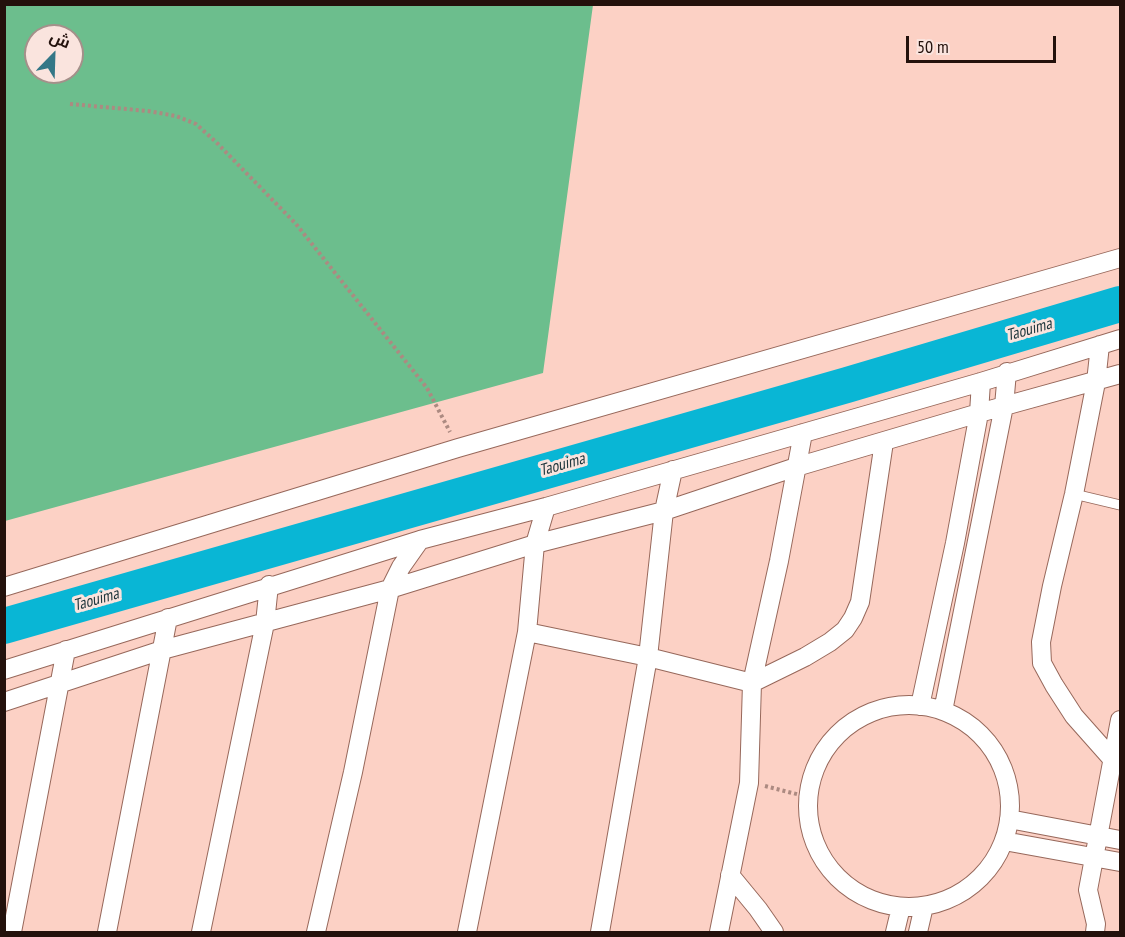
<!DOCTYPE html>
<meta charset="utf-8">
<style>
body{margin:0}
#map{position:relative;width:1125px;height:937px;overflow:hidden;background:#fcd1c5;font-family:"PT Sans Narrow",Cairo,sans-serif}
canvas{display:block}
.frame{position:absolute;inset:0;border:6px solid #23110c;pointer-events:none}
.north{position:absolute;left:24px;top:24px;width:60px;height:60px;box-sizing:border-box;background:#fae4de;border:2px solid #a4908a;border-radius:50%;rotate:23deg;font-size:16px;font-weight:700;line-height:24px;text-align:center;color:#23110c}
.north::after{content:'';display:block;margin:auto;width:21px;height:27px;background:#347787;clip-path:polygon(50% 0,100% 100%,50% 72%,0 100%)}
.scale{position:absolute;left:906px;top:36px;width:150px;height:27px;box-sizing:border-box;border:3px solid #23110c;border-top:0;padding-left:8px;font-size:18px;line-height:21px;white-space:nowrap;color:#23110c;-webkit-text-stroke:4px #fae4de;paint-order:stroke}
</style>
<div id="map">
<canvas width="1125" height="937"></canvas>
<div class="frame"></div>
<div class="north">ش</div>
<div class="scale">50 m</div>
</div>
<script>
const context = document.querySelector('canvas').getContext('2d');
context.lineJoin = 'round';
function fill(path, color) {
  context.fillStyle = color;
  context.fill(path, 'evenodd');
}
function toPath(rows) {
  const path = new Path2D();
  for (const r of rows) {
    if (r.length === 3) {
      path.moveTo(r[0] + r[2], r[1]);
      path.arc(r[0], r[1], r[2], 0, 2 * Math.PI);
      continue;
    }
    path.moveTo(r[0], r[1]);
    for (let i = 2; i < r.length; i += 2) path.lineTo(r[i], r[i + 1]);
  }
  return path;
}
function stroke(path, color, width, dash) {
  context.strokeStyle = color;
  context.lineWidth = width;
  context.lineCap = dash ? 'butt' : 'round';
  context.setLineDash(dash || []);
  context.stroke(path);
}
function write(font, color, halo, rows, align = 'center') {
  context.font = font + ' "PT Sans Narrow",sans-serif';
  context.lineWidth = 6;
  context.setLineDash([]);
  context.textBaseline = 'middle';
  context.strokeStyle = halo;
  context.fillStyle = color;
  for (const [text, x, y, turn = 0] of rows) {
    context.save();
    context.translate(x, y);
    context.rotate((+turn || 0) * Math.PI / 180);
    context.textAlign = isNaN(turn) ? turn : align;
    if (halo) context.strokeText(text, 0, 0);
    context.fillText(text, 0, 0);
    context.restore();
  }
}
fill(toPath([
 [5,4,593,5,543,373,5,521],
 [36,36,72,36,72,72,36,72]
]), '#6cbe8d');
stroke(toPath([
 [4,626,847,385,1120,304]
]), '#09b6d5', 36);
const service = toPath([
 [1074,494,1120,505]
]);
const minor = toPath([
 [1100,345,1096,382,1074,494,1052,586,1041,642,1042,663,1054,685,1074,716,1113,760],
 [4,587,458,448,1120,258],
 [527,632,648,657,752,683,805,657,830,642,845,630,853,618,860,602,884,442],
 [4,670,420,540,546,507,981,382,1120,339],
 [4,702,162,650,390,589,535,544,664,511,796,467,979,413,1120,374],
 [909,806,101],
 [920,706,955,543,979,413,981,382],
 [943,711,1004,406,1007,372],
 [1009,819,1120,840],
 [1004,841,1120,862],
 [730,875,758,909,774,932],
 [12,932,66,650],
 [107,932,168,618],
 [201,932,265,623,269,585],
 [316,932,353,772,390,589,401,567,420,540],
 [467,932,527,632,535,544,546,507],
 [600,932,648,657,664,511,673,470],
 [719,932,749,783,752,683,779,561,803,433],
 [895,932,901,907],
 [918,932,924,906],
 [1095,932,1096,924,1088,890,1120,720]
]);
stroke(service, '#97685b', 11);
stroke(minor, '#97685b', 20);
stroke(toPath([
 [70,104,148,111,176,116,196,124,216,142,296,224,427,388,450,432],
 [765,786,808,797]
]), '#ac8a81', 4, [3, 3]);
stroke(service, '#fff', 9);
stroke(minor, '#fff', 18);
write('italic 16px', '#20373d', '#fae4de', [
 ["Taouima",1029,330,-16],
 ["Taouima",562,465,-16],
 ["Taouima",96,600,-16]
]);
</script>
